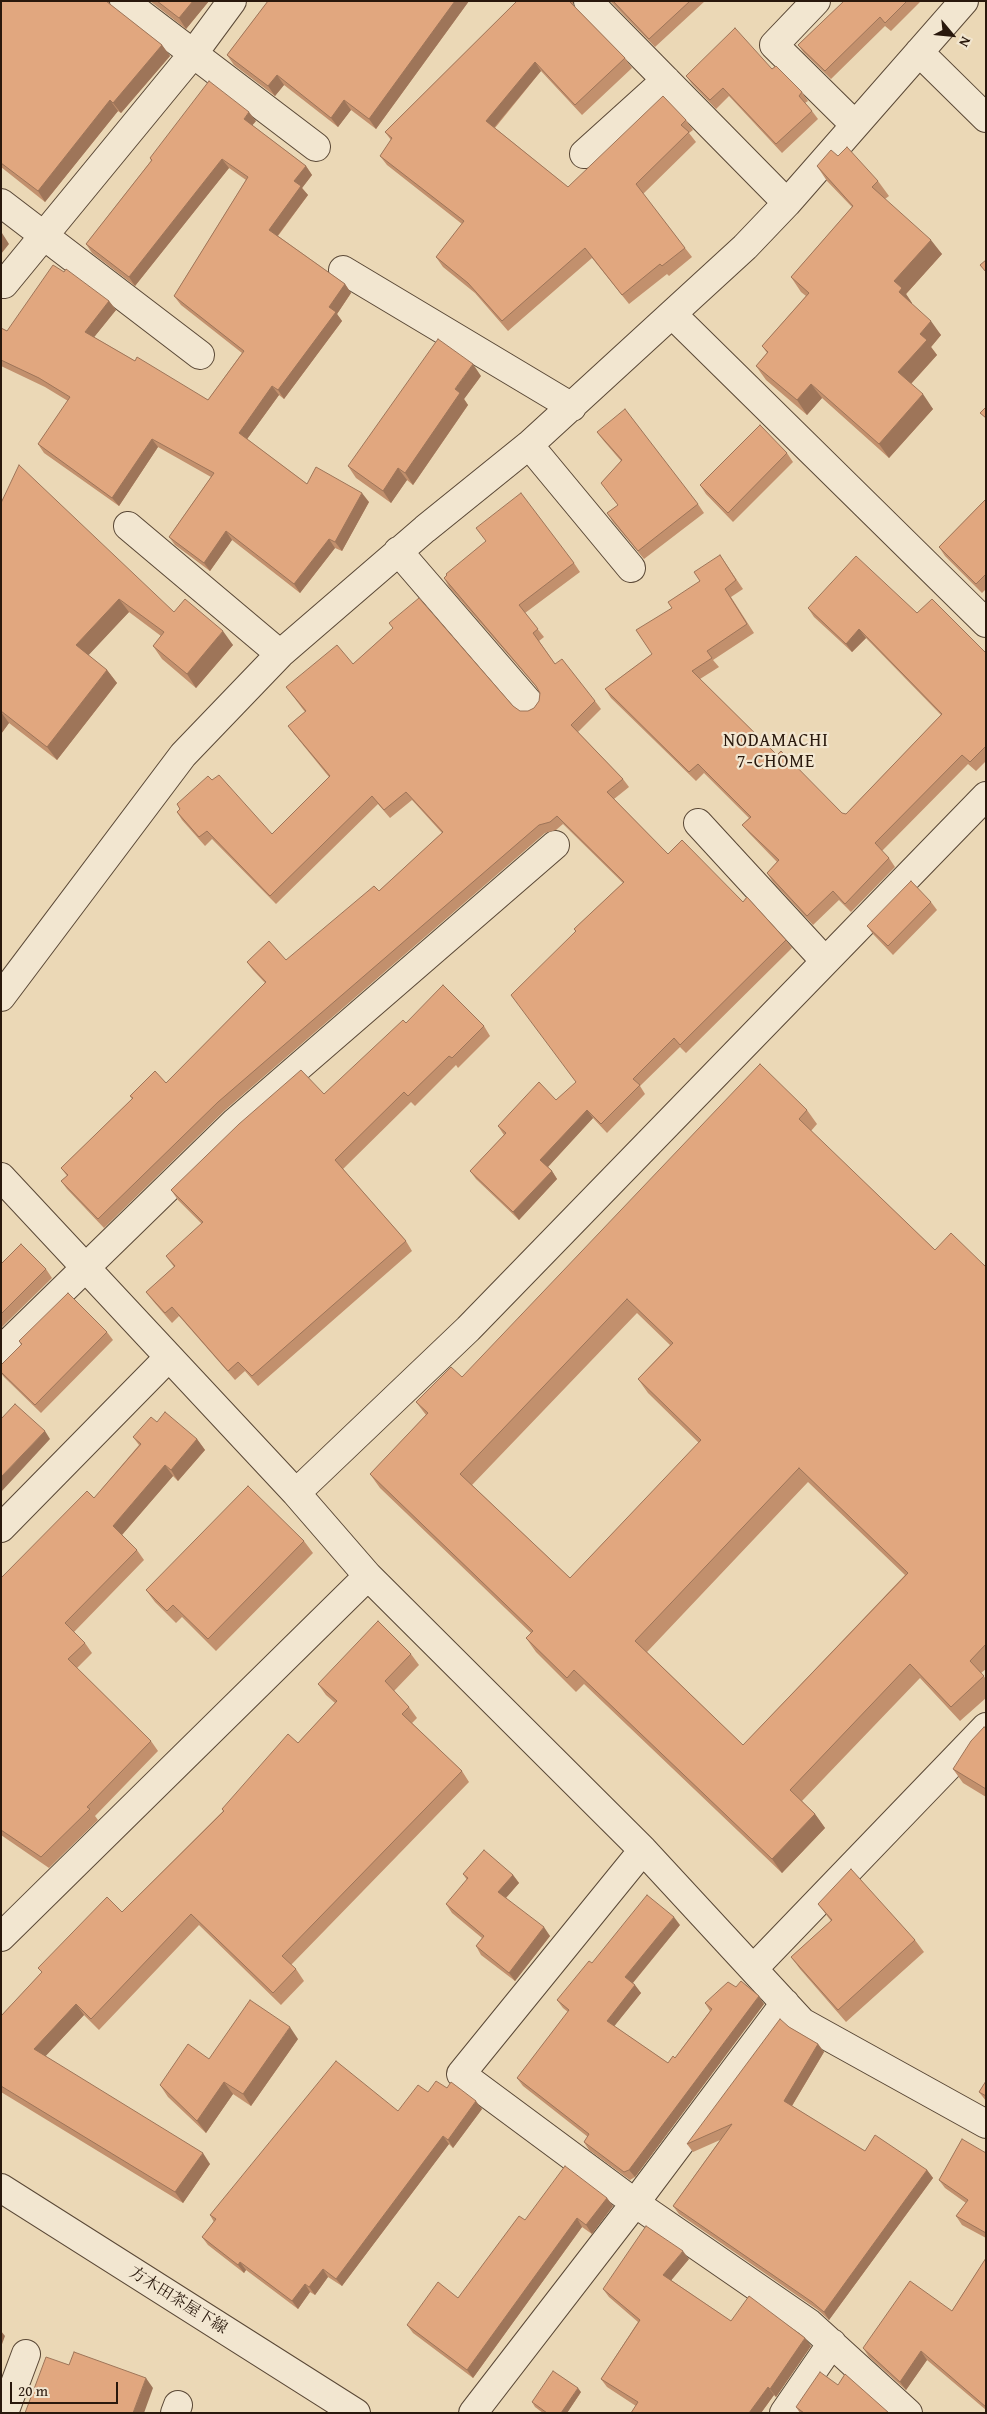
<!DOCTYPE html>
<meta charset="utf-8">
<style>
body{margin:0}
#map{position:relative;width:987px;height:2414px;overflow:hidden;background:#ebd8b6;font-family:"Gentium Book Plus",serif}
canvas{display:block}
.frame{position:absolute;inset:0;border:2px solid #29180c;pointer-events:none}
.north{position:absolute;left:927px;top:10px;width:50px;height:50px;-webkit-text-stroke:4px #f2e6d0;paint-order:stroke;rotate:118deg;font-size:14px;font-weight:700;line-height:20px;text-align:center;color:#29180c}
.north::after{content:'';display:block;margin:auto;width:18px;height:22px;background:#29180c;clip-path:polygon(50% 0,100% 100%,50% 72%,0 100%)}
.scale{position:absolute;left:10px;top:2382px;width:108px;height:22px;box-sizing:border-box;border:2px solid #29180c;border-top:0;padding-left:6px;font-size:15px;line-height:18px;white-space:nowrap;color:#29180c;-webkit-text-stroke:4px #f2e6d0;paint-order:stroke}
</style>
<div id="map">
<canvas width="987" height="2414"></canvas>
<div class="frame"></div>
<div class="north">N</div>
<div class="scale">20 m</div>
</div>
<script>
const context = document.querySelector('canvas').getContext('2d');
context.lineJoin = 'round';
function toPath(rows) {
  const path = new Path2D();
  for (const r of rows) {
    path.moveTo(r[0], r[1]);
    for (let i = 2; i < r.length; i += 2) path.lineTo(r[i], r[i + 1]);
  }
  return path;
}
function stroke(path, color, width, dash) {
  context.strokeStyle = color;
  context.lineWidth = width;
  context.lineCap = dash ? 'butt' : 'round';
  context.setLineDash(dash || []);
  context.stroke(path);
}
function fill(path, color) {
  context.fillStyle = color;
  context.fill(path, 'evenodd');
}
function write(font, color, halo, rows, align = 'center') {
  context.font = font + ' "Gentium Book Plus","Noto Serif JP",serif';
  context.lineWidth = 4.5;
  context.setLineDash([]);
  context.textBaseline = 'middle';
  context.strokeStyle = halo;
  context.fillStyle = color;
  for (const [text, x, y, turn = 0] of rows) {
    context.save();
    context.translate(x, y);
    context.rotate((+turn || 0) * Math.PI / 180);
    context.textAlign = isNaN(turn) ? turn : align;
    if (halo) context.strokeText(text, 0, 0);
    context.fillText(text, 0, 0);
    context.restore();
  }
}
const minor = toPath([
 [124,1,316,147],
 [588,1,787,203],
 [816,1,774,45,855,125],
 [919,52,986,118],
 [584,154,666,80],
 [1,203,200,355],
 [343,270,572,407],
 [4,284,193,54,232,1],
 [673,315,986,623],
 [529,445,631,568],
 [128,526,280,654],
 [398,551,530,704],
 [698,823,825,961],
 [1,997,183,755,280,654,425,529,529,445,745,247,787,203,964,1],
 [1,1177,296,1493,368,1576,643,1850,802,2022,986,2124],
 [1,1350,235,1122,555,845],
 [296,1493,468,1329,986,796],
 [1,1528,169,1357],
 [643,1850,461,2074,635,2203,809,2323,908,2413],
 [1,1937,368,1576],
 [754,1968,986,1727],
 [1,2188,356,2413],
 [4,2413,26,2354],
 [175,2413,178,2405],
 [473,2413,635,2203,785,2003],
 [784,2413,832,2343]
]);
stroke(minor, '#5a4836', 30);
stroke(minor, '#f2e6d0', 28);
fill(toPath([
 [1,1,109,1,109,4,162,45,170,56,121,113,118,111,45,202,1,167],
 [150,1,209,1,186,29],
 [268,1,469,1,376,129,351,110,338,127,284,85,275,96,234,65,227,55],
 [517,1,573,1,573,5,625,58,632,68,582,115,541,71,495,128,568,187,686,120,693,130,689,133,696,142,643,194,692,257,669,276,667,274,629,304,592,258,508,331,475,293,443,267,436,257,462,224,387,165,380,156,391,140,385,132],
 [610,1,705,1,655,47],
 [844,1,921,1,891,31,885,26,831,79,804,53,798,45],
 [772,69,802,92,808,101,805,103,812,111,818,119,782,153,729,96,716,109,692,84,686,76],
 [256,121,252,125,306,166,312,175,302,188,308,195,278,236,345,284,351,293,337,314,342,321,284,399,279,395,247,439,307,484,369,502,342,551,335,548,300,593,232,540,210,571,175,545,169,537,211,477,158,447,119,506,44,453,38,444,68,401,45,387,1,366,1,328,7,331,64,272,109,301,116,310,94,337,135,361,208,400,242,353,181,305,174,296,246,180,229,168,135,286,92,253,86,244,151,161,150,158],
 [838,156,878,181,889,196,885,199,942,254,906,294,912,303,912,304,941,335,931,347,937,355,911,384,933,409,889,458,822,398,807,415,766,380,756,366,767,353,762,346,806,296,801,292,791,277,852,207,827,181,817,166],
 [481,376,464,399,468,405,413,485,407,480,391,503,356,478,348,466],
 [597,432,698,504,704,513,644,559,613,522,607,513,618,505,601,483,621,461,603,440],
 [787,453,793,462,733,522,706,494,700,485],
 [986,499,986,589,982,593,945,556,939,547],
 [1,503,174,612,233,645,196,688,162,659,153,646,161,636,129,612,88,655,107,670,117,683,57,760,9,723,1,734],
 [720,555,743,589,731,597,754,633,713,660,719,667,700,679,777,755,842,813,846,814,941,715,866,638,852,652,814,617,808,608,917,613,986,653,986,761,976,771,968,764,882,851,889,858,895,867,851,912,839,900,813,925,773,882,767,873,777,862,749,833,742,825,749,818,704,773,696,781,611,698,605,689,652,654,672,608,700,581],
 [574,563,580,572,525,613,544,637,539,641,555,664,595,701,601,709,578,732,623,779,629,787,614,799,668,854,743,902,786,940,792,948,686,1053,680,1047,640,1086,645,1094,607,1133,593,1118,548,1167,552,1171,557,1179,519,1220,476,1179,470,1171,504,1135,498,1126,556,1100,576,1083,576,932,574,929,623,883,563,824,556,830,545,833,224,1111,104,1228,67,1189,61,1181,67,1176,61,1168,132,1099,130,1096,166,1083,265,983,253,970,247,962,286,960,379,891,442,833,412,800,390,818,378,804,276,904,212,839,205,846,182,820,177,812,180,809,177,804,212,780,272,834,329,777,294,734,288,726,305,712,286,687,353,664,393,628,389,623,520,711,528,711,534,708,539,701,540,693,538,689,449,587,444,578],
 [931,902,937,910,893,955,873,934,867,926],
 [406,1023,484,1026,490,1036,458,1068,456,1065,415,1106,411,1102,343,1169,406,1241,412,1251,258,1386,245,1371,235,1380,179,1316,172,1323,153,1301,146,1292,174,1267,166,1256,202,1224,178,1200,171,1190,324,1094],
 [807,1110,817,1124,811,1131,935,1250,986,1267,986,1669,981,1673,986,1679,986,1698,960,1721,920,1678,802,1801,815,1814,825,1828,782,1873,584,1684,576,1692,536,1652,526,1638,531,1633,380,1488,370,1474,426,1415,416,1402,462,1377],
 [637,1313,670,1345,638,1379,648,1393,699,1443,570,1578,472,1485],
 [808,1482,905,1575,743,1745,647,1652],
 [1,1264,46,1269,52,1278,2,1327,1,1326],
 [107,1332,113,1340,41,1413,4,1377,1,1373,1,1365,21,1345,19,1341],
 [157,1422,197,1439,205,1450,178,1481,173,1476,122,1535,137,1550,144,1560,74,1632,85,1643,92,1653,77,1668,151,1741,158,1751,95,1816,98,1820,49,1868,1,1835,1,1578,94,1498,139,1445,133,1437],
 [304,1541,313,1553,216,1651,182,1617,176,1623,155,1602,146,1590],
 [411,1654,419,1665,394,1691,409,1707,417,1718,412,1723,462,1771,469,1782,291,1965,296,1969,304,1981,281,2005,199,1925,99,2030,84,2015,45,2056,210,2164,183,2203,1,2092,1,2016,42,1972,38,1968,122,1912,223,1811,222,1809,298,1743,335,1703,326,1695,318,1684],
 [986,1728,986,1797,963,1783,953,1769],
 [463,1874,513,1875,519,1883,506,1898,550,1936,515,1981,481,1955,476,1946,482,1938,452,1913,446,1904,467,1880],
 [818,1904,915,1940,924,1952,846,2022,800,1969,791,1957,831,1921],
 [680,1925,633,1983,641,1993,614,2026,668,2063,675,2058,710,2011,705,2003,736,1987,764,2004,635,2177,630,2180,589,2150,584,2142,588,2137,523,2086,517,2078,568,2012,563,2008,557,2000,592,1963],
 [789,2027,818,2044,824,2052,792,2106,865,2151,927,2170,933,2178,829,2320,818,2310,679,2214,673,2206,720,2140,693,2152,687,2144],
 [298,2039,251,2106,233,2094,206,2133,168,2097,160,2085,209,2059],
 [986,2081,986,2101,979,2092],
 [447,2088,482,2109,453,2148,449,2144,342,2286,328,2277,315,2295,310,2292,298,2309,246,2270,244,2273,208,2245,202,2237,214,2222,210,2215,398,2111,428,2092],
 [986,2153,986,2238,962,2225,956,2216,966,2203,945,2188,939,2180],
 [607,2198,613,2206,592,2234,582,2227,473,2378,413,2333,407,2325,458,2298,525,2220],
 [986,2258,986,2410,927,2360,906,2390,869,2357,863,2348,952,2311],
 [689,2259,671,2280,731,2321,811,2346,776,2397,774,2395,761,2413,631,2413,636,2406,607,2387,601,2379,638,2322,609,2297,603,2289],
 [838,2385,889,2413,800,2413,796,2407],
 [581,2392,567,2413,543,2413,535,2407,532,2402]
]), '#c2906d');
fill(toPath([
 [193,1,209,1,186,29,179,18],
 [455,1,469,1,376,129,369,119],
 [162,45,170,56,121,113,113,103],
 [535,62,541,71,492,130,486,121],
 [277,75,284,85,275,96,268,86],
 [110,100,118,111,45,202,38,191],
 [344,100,351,110,338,127,331,118],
 [249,112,256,121,250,128,244,119],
 [222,159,229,168,135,286,129,277],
 [306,166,312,175,302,188,308,195,275,239,269,230,294,181],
 [2,233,9,244,1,254,1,234],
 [931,240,942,254,906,294,912,303,909,307,899,292,894,281],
 [345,284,351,293,337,314,342,321,284,399,278,390,329,307],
 [109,301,116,310,91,341,85,332],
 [931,321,941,335,931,347,937,355,908,387,898,372,920,334],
 [473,364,481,376,464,399,468,405,413,485,405,473,455,389],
 [811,384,822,398,807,415,797,400],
 [272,386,279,395,245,442,239,433],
 [923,394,933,409,889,458,879,444],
 [152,439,158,447,119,506,112,498],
 [398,468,407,480,391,503,383,491],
 [362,493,369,502,342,551,335,542],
 [226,531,232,540,210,571,204,563],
 [329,539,335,548,300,593,294,584],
 [119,599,129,612,85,659,76,645],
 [859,629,866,638,852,652,846,644],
 [223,631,233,645,196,688,187,674],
 [107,670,117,683,57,760,47,747],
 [1,712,9,723,1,734],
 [587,1110,593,1118,546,1169,540,1160],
 [552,1171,557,1179,519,1220,513,1212],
 [45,1431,50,1439,1,1492,1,1477],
 [197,1439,205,1450,178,1481,171,1470],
 [165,1465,173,1476,121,1536,113,1526],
 [815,1814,825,1828,782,1873,772,1859],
 [513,1875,519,1883,504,1900,498,1892],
 [674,1917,680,1925,631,1985,625,1977],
 [544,1927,550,1936,515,1981,509,1973],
 [635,1985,641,1993,612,2029,607,2021],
 [759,1996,764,2004,635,2177,629,2170],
 [76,2004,84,2015,42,2060,34,2049],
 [290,2027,298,2039,251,2106,243,2094],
 [818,2044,824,2052,790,2109,784,2101],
 [224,2082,233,2094,206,2133,197,2121],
 [476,2101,482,2109,453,2148,448,2140],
 [443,2136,449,2144,342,2286,336,2279],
 [203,2153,210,2164,183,2203,175,2192],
 [927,2170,933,2178,829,2320,824,2312],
 [607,2198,613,2206,592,2234,586,2225],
 [577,2218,582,2227,473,2378,467,2370],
 [683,2251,689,2259,669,2283,663,2275],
 [240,2262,246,2270,244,2273,238,2265],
 [323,2269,328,2277,315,2295,309,2287],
 [305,2284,310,2292,298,2309,292,2301],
 [1,2331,5,2336,1,2347],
 [805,2338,811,2346,776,2397,770,2389],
 [921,2351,927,2360,906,2390,900,2382],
 [146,2378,153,2388,144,2413,133,2413],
 [768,2387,774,2395,761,2413,749,2413],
 [578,2388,581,2392,567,2413,561,2413]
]), '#9e7559');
const building = toPath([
 [1,1,106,1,162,45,113,103,110,100,38,191,1,163,1,1],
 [157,1,193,1,179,18,157,1],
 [268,1,455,1,369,119,344,100,331,118,277,75,268,86,227,55,268,1],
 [517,1,569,1,625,58,575,105,535,62,486,121,568,187,663,96,686,120,681,125,689,132,636,184,685,248,662,266,660,264,622,295,585,248,502,321,468,283,436,257,464,221,380,156,392,138,385,132,517,1],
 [613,1,690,1,649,39,613,1],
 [844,1,907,1,885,23,880,17,825,71,798,45,844,1],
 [735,28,772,69,776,66,802,92,799,96,812,111,776,144,723,88,710,100,686,76,735,28],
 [209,81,249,112,244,119,306,166,294,181,301,186,269,230,345,284,329,307,336,312,278,390,272,386,239,433,307,484,316,467,362,493,335,542,329,539,294,584,226,531,204,563,169,537,214,473,152,439,112,498,38,444,70,397,39,378,1,360,1,328,7,331,53,265,64,272,66,269,109,301,85,332,135,361,137,357,208,400,244,351,174,296,248,177,222,159,129,277,86,244,152,160,150,158,209,81],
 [847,147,878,181,872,187,931,240,894,281,902,288,899,292,931,321,920,334,927,340,898,372,923,394,879,444,811,384,797,400,756,366,768,352,762,346,809,293,791,277,853,206,817,166,831,150,838,156,847,147],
 [986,260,986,272,980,265,986,260],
 [438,339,473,364,455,389,460,393,405,473,398,468,383,491,348,466,438,339],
 [986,407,986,418,980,413,986,407],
 [625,409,698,504,638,551,607,513,618,505,601,483,622,460,597,432,625,409],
 [760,425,787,453,728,513,700,485,760,425],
 [19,465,174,612,185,599,223,631,187,674,153,646,164,632,119,599,76,645,107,670,47,747,1,711,1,522,2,521,1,520,1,503,19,465],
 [521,493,574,563,519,605,538,629,533,633,555,664,562,659,595,701,571,725,623,779,607,792,668,854,682,840,743,902,747,897,786,940,680,1045,674,1038,633,1079,640,1085,601,1124,587,1110,540,1160,552,1171,513,1212,470,1171,506,1133,498,1126,539,1082,556,1100,576,1082,511,995,576,931,574,929,624,882,557,816,550,822,539,825,218,1102,98,1219,61,1181,68,1175,61,1168,133,1098,130,1096,155,1071,166,1083,266,982,247,962,269,941,286,960,374,886,379,891,443,832,406,792,384,810,372,796,270,896,207,831,199,837,177,812,180,809,177,804,208,776,212,780,219,775,272,834,330,776,288,726,306,711,286,687,337,645,353,664,393,628,389,623,419,598,513,706,520,711,528,711,534,708,539,701,540,693,536,686,444,578,447,575,446,574,486,541,476,528,521,493],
 [986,499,986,574,976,584,939,547,986,499],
 [720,555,736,580,725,589,747,624,707,651,712,658,692,671,777,755,781,751,842,813,846,814,942,714,859,629,846,644,808,608,856,556,917,613,932,599,986,653,986,746,970,762,962,755,875,843,889,858,845,904,833,891,807,916,767,873,779,860,742,825,751,817,698,764,689,772,605,689,652,654,636,630,672,608,668,602,700,581,694,572,720,555],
 [911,881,931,902,888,946,867,926,911,881],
 [443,985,484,1026,452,1058,449,1056,408,1096,404,1092,335,1160,406,1241,252,1376,238,1362,228,1371,172,1307,165,1313,146,1292,175,1266,166,1256,203,1222,171,1190,239,1124,301,1070,324,1094,403,1020,406,1023,443,985],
 [760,1064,807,1110,799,1119,935,1250,951,1233,986,1267,986,1644,970,1661,984,1676,951,1707,910,1664,790,1790,815,1814,772,1859,574,1670,567,1678,526,1638,533,1631,370,1474,428,1413,416,1402,451,1367,462,1377,760,1064],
 [627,1299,673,1343,638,1379,701,1440,570,1578,460,1474,627,1299],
 [799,1468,908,1573,743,1745,635,1641,799,1468],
 [21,1244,46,1269,1,1314,1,1264,21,1244],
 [68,1293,107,1332,35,1405,1,1372,1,1365,22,1344,19,1341,68,1293],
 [15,1404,45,1431,1,1477,1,1419,15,1404],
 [165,1412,197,1439,171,1470,165,1465,113,1526,137,1550,65,1623,85,1643,68,1659,151,1741,87,1807,90,1809,41,1857,1,1830,1,1578,87,1491,94,1498,141,1444,133,1437,151,1417,157,1422,165,1412],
 [248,1486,304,1541,208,1639,173,1605,167,1611,146,1590,248,1486],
 [378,1621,411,1654,385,1681,409,1707,402,1714,462,1771,282,1956,296,1969,273,1993,191,1914,91,2019,76,2004,34,2049,203,2153,175,2192,1,2086,1,2016,42,1972,38,1968,107,1897,122,1912,224,1811,222,1809,288,1734,298,1743,337,1701,318,1684,378,1621],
 [984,1727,986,1728,986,1789,953,1769,971,1741,984,1727],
 [484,1850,513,1875,498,1892,544,1927,509,1973,476,1946,484,1936,446,1904,468,1878,463,1874,484,1850],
 [851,1869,915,1940,838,2010,791,1957,832,1920,818,1904,851,1869],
 [647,1895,674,1917,625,1977,635,1985,607,2021,668,2063,673,2056,675,2058,712,2009,705,2003,728,1982,736,1987,741,1981,759,1996,629,2170,624,2172,584,2142,589,2134,517,2078,569,2010,557,2000,589,1961,592,1963,647,1895],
 [250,2000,290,2027,243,2094,224,2082,197,2121,160,2085,188,2044,209,2059,250,2000],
 [780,2019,789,2027,818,2044,784,2101,865,2151,875,2135,927,2170,824,2312,812,2302,673,2206,732,2124,687,2144,780,2019],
 [336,2061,398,2111,418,2085,428,2092,436,2081,447,2088,451,2082,476,2101,448,2140,443,2136,336,2279,323,2269,309,2287,305,2284,292,2301,240,2262,238,2265,202,2237,216,2219,210,2215,336,2061],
 [986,2081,986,2096,979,2092,986,2081],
 [962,2139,986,2153,986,2233,956,2216,968,2200,939,2180,962,2139],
 [565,2166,607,2198,586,2225,577,2218,467,2370,407,2325,438,2282,458,2298,519,2216,525,2220,565,2166],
 [646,2226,683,2251,663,2275,731,2321,749,2296,805,2338,770,2389,768,2387,749,2413,631,2413,638,2402,601,2379,640,2320,603,2289,646,2226],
 [986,2258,986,2407,921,2351,900,2382,863,2348,910,2281,952,2311,986,2258],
 [74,2352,146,2378,133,2413,25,2413,46,2357,69,2365,74,2352],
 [553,2371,578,2388,561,2413,547,2413,532,2402,553,2371],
 [820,2372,838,2385,845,2374,889,2413,804,2413,796,2407,820,2372]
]);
fill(building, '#e1a77f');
stroke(building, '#9e7559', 1);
write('16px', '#29180c', '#f2e6d0', [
 ["方木田茶屋下線",178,2301,32]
]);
context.letterSpacing = '1px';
write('18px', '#29180c', '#f2e6d0', [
 ["NODAMACHI",776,741],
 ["7-CHOME",776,762]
]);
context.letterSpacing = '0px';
</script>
